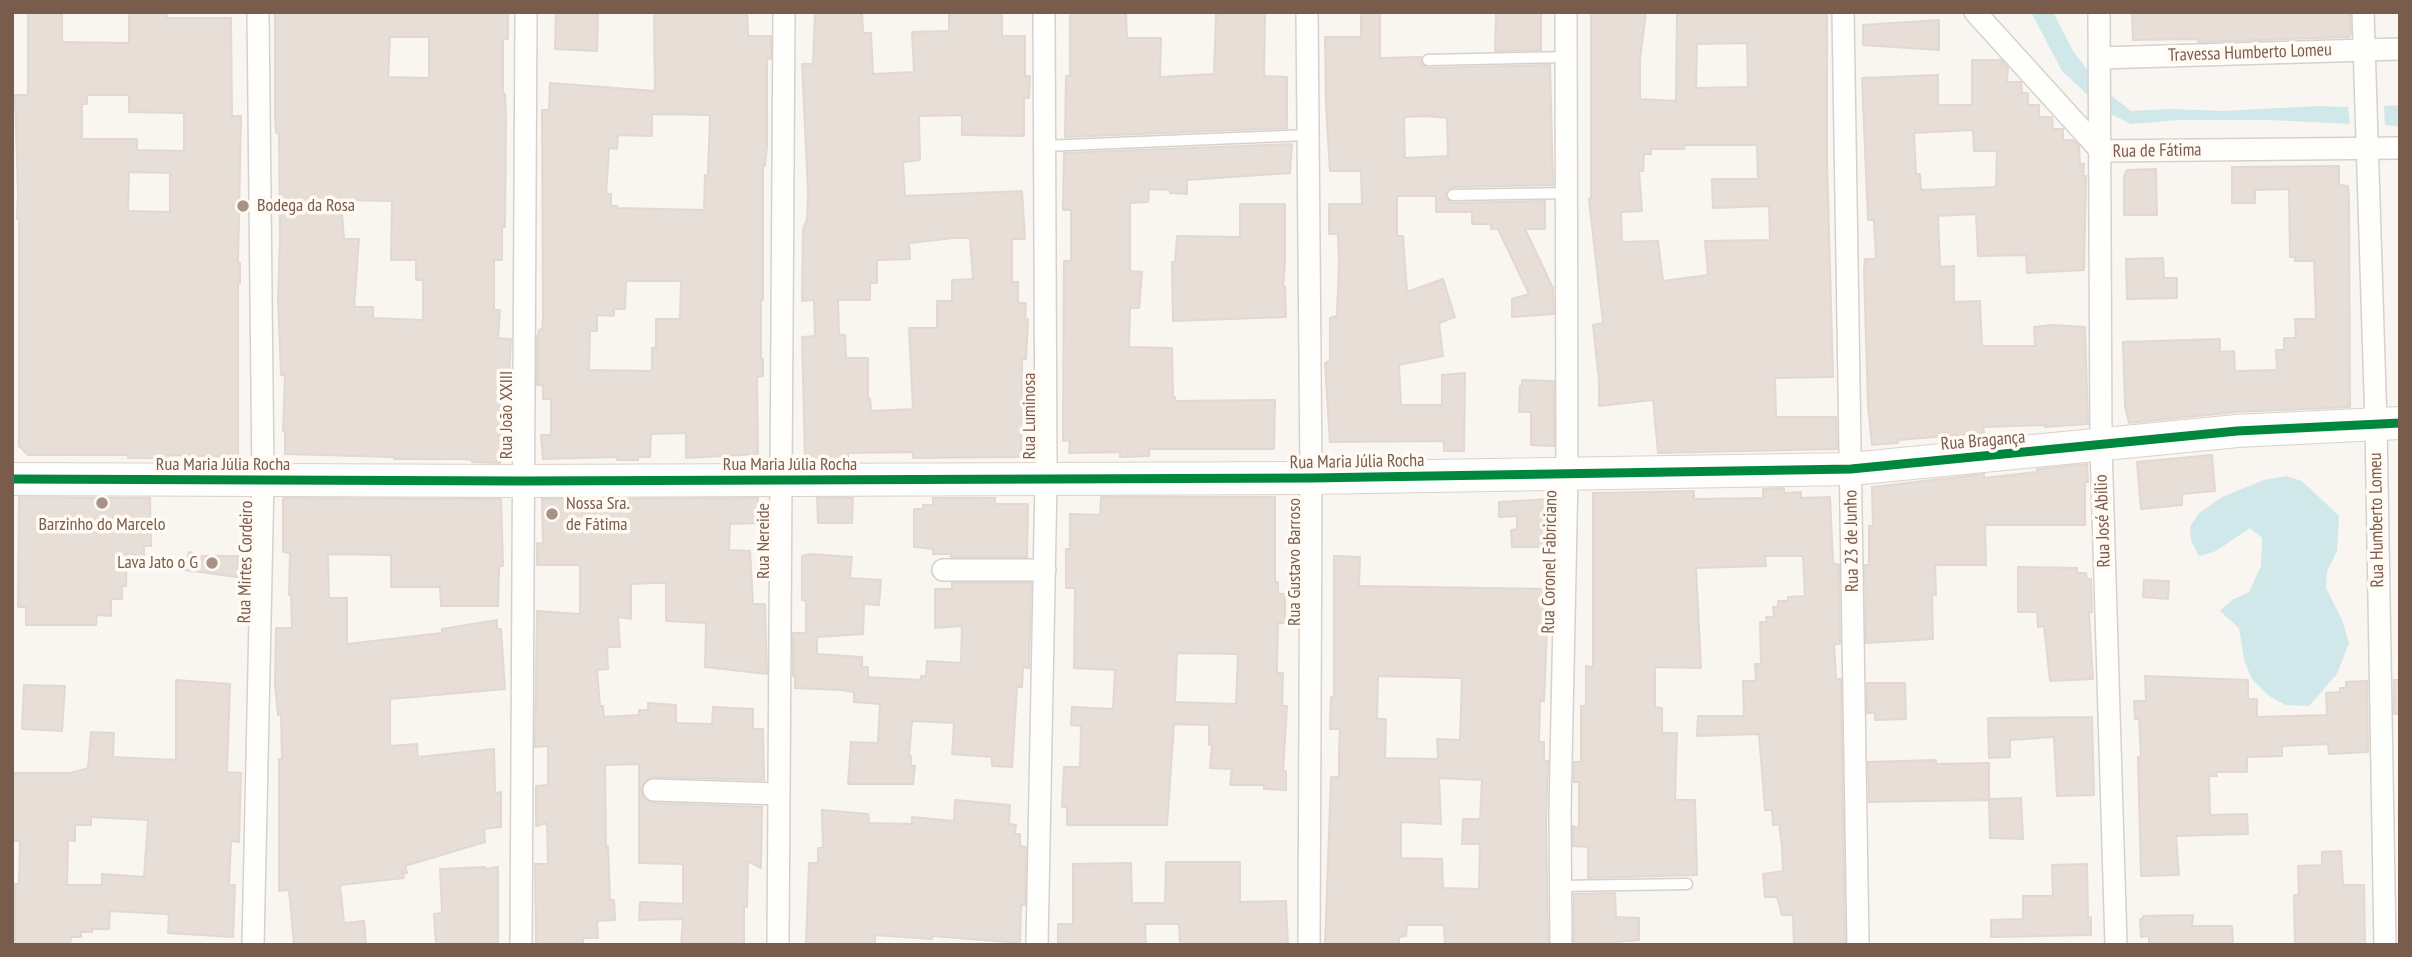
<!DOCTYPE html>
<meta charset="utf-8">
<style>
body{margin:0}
#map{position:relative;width:2412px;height:957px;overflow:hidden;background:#f9f5f0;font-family:"PT Sans Narrow",sans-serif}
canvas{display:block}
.frame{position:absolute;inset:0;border:14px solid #7a5c4d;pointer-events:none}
</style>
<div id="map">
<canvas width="2412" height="957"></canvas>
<div class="frame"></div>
</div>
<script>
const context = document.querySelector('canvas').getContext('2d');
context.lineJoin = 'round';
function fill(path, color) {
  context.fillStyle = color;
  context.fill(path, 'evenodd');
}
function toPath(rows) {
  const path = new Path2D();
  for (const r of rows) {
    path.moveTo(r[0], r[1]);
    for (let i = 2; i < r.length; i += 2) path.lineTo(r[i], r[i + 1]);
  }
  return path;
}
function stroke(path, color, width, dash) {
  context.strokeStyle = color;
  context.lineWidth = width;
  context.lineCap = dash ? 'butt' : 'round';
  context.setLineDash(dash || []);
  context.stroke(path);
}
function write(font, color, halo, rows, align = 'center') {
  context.font = font + ' "PT Sans Narrow",sans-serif';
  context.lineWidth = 7;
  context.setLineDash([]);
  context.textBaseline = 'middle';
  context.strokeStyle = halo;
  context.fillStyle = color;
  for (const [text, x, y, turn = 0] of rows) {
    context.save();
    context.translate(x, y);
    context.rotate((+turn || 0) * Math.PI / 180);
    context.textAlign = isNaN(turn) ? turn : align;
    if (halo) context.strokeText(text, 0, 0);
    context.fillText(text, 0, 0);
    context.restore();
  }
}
fill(toPath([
 [1415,454,1415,463,1352,464,1352,455]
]), '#e7f0db');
fill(toPath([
 [2031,12,2053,12,2073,51,2090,73,2089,96,2062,71],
 [2108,93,2131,111,2172,109,2223,111,2319,106,2348,107,2350,124,2270,120,2178,120,2131,124,2107,112],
 [2400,105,2400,127,2385,125,2384,106],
 [2286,476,2302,481,2339,516,2337,551,2327,571,2326,588,2342,620,2349,643,2337,674,2309,706,2286,705,2269,696,2252,679,2244,660,2239,628,2220,611,2232,600,2249,592,2261,566,2262,538,2250,528,2216,551,2199,556,2191,541,2190,527,2198,514,2222,497,2264,480]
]), '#d0e8ea');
const building = toPath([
 [28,12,62,12,62,42,129,43,129,12,167,12,167,18,231,18,232,116,241,116,238,263,240,263,240,283,238,283,238,457,168,455,168,458,128,458,128,455,28,455,19,446,19,219,17,219,18,194,15,95,28,95,28,12],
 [87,95,129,95,129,112,184,113,184,151,137,150,137,139,82,139,82,104,87,104,87,95],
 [129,172,170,173,170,212,128,211,129,172],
 [275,12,508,12,508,39,503,39,503,93,505,94,506,118,505,227,502,227,502,260,494,260,494,310,500,310,498,338,511,339,508,400,500,400,500,463,472,462,472,460,464,459,394,459,394,457,285,454,285,431,283,431,285,375,281,375,278,299,280,239,279,133,276,133,275,116,275,12],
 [390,37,429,37,429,78,388,77,390,37],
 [341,200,392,201,391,260,416,260,416,280,423,280,423,320,373,318,373,307,354,307,359,239,344,239,341,200],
 [556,12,598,12,597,51,555,49,556,12],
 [654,12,747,12,748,36,771,36,771,59,767,59,767,146,765,166,763,166,763,300,761,300,761,359,763,359,763,376,757,377,758,454,686,458,686,433,651,434,650,457,638,457,638,460,617,460,617,457,543,459,541,435,551,435,551,399,543,399,543,385,537,385,537,339,539,330,542,329,543,318,542,110,549,110,550,83,655,91,654,12],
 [652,114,710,115,708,175,705,175,704,210,617,208,617,206,611,206,611,194,606,194,609,148,617,149,618,135,652,136,652,114],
 [626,281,681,281,680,319,656,319,656,348,652,348,652,371,589,370,590,331,597,331,597,315,614,316,614,309,625,309,626,281],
 [815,12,862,12,863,33,871,33,873,74,914,72,912,32,949,31,949,12,1002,12,1002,36,1025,36,1025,76,1030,76,1029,98,1024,98,1024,136,962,135,962,115,919,116,920,160,903,162,905,196,1022,191,1025,239,1012,239,1012,282,1018,282,1018,303,1026,303,1025,320,1028,319,1026,359,1022,359,1022,398,1024,398,1024,415,1022,415,1021,457,913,458,913,452,848,453,848,459,805,459,802,337,815,336,814,300,802,301,803,229,807,220,808,192,802,64,813,64,815,12],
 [954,238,970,238,973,279,952,280,952,301,937,301,937,328,909,328,913,409,871,411,870,399,868,399,868,358,846,358,845,335,839,335,838,300,870,300,870,283,877,283,877,260,910,259,909,243,954,238],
 [1070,12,1126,12,1127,38,1161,38,1160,77,1214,74,1216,14,1265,13,1264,76,1287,77,1287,128,1065,137,1066,76,1070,76,1070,12],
 [1361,12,1380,12,1380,58,1421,57,1422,65,1428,68,1550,65,1553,185,1453,187,1447,191,1445,196,1449,201,1453,203,1545,201,1545,229,1525,229,1553,288,1554,314,1512,317,1512,299,1529,294,1498,229,1491,229,1491,224,1472,224,1472,212,1436,212,1436,196,1397,196,1397,236,1403,236,1407,292,1443,279,1455,317,1439,323,1443,356,1399,365,1401,405,1442,405,1442,375,1465,373,1464,451,1444,451,1444,441,1330,442,1325,363,1330,361,1330,318,1337,316,1339,263,1338,234,1329,234,1329,204,1362,204,1361,171,1330,171,1326,106,1325,37,1361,37,1361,12],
 [1426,116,1447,118,1448,156,1405,158,1404,117,1426,116],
 [1541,12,1541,50,1495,51,1496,13,1541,12],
 [1591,12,1646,12,1640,59,1640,99,1676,101,1677,12,1827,13,1827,161,1833,377,1775,378,1776,417,1836,417,1837,449,1658,453,1653,400,1599,406,1599,380,1593,325,1603,323,1589,199,1591,198,1591,12],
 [1747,43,1748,87,1696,88,1697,44,1747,43],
 [1685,145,1757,145,1758,179,1712,179,1713,208,1769,206,1770,240,1705,241,1708,275,1663,281,1658,241,1622,242,1621,212,1642,211,1639,171,1643,171,1644,154,1651,154,1651,149,1684,149,1685,145],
 [2132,12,2350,12,2351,33,2349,37,2198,42,2198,39,2133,40,2132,12],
 [1939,20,1939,50,1863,45,1863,25,1939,20],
 [1972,60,2001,60,2008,68,2007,82,2021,82,2022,93,2028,93,2028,105,2039,105,2039,117,2052,117,2053,129,2063,129,2063,140,2073,140,2079,146,2080,164,2084,164,2083,176,2086,176,2084,270,2027,273,2026,255,1978,256,1976,214,1938,216,1940,267,1954,266,1954,302,1980,301,1982,346,2035,346,2034,327,2053,325,2085,327,2088,424,2045,427,2045,425,1983,427,1984,433,1898,440,1898,443,1872,445,1868,406,1864,269,1865,259,1876,259,1874,220,1868,220,1862,78,1938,75,1938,105,1972,105,1972,60],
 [1973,130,1974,151,1997,151,1996,187,1921,190,1920,174,1916,174,1914,133,1973,130],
 [1292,144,1290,173,1187,180,1187,194,1170,193,1170,190,1149,189,1148,202,1130,203,1130,271,1142,272,1139,308,1130,308,1129,347,1172,348,1173,397,1175,397,1175,401,1275,400,1274,449,1149,449,1149,456,1120,457,1120,452,1069,453,1070,440,1063,441,1064,261,1071,261,1071,210,1063,210,1064,153,1292,144],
 [2339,166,2339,185,2348,186,2349,199,2350,407,2237,412,2129,423,2125,406,2123,342,2220,339,2220,352,2234,351,2235,371,2277,370,2276,350,2284,350,2284,338,2296,338,2295,319,2316,319,2314,261,2295,261,2295,257,2290,257,2289,189,2255,190,2255,203,2232,203,2232,167,2339,166],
 [2156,169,2157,215,2124,215,2124,176,2127,170,2156,169],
 [1240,204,1285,204,1285,264,1283,286,1285,286,1286,317,1173,321,1172,262,1175,262,1177,236,1240,237,1240,204],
 [2163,258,2164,278,2177,278,2177,298,2127,299,2126,259,2163,258],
 [1522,380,1554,381,1554,446,1531,445,1531,412,1519,412,1520,386,1522,386,1522,380],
 [2212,455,2215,491,2182,494,2182,505,2141,509,2137,462,2212,455],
 [2087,464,2088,482,2085,482,2085,525,1985,525,1986,565,1935,565,1936,595,1932,595,1933,639,1866,643,1865,565,1869,565,1869,526,1873,526,1872,487,1984,474,1984,478,2037,472,2037,469,2087,464],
 [1784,488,1784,493,1801,492,1801,498,1830,497,1833,563,1839,565,1840,644,1834,644,1836,679,1841,679,1845,945,1794,945,1793,915,1782,915,1777,897,1765,897,1763,874,1783,871,1782,846,1779,824,1773,825,1772,810,1765,810,1759,734,1697,736,1698,716,1744,716,1743,681,1756,681,1755,664,1761,664,1760,622,1767,622,1766,617,1774,617,1773,607,1778,607,1778,601,1788,601,1788,597,1805,596,1803,556,1765,556,1766,566,1696,568,1701,668,1655,667,1655,707,1662,708,1662,733,1677,733,1675,800,1695,800,1697,875,1588,878,1588,847,1573,846,1573,826,1579,828,1579,782,1574,782,1574,762,1581,762,1581,706,1586,706,1586,666,1593,667,1593,493,1694,491,1694,499,1763,498,1763,489,1784,488],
 [19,497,150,498,151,546,144,546,144,557,127,553,126,586,122,586,122,599,111,599,111,616,97,615,96,625,26,625,26,607,18,607,19,497],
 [1101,497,1275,497,1275,582,1278,582,1278,594,1285,594,1285,623,1278,623,1277,665,1277,673,1283,673,1282,706,1287,706,1283,771,1286,771,1286,790,1264,789,1264,785,1230,785,1232,769,1210,768,1212,745,1209,745,1209,725,1174,724,1167,825,1067,825,1067,807,1062,807,1064,767,1080,767,1081,726,1071,725,1072,707,1113,709,1115,670,1074,668,1075,588,1066,588,1066,549,1070,549,1070,514,1100,515,1101,497],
 [1177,653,1238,654,1236,704,1175,702,1177,653],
 [283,498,501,499,503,566,499,566,498,606,441,606,440,587,391,587,391,555,328,554,329,598,347,598,347,644,442,633,442,629,497,620,497,629,501,629,505,689,390,699,390,746,417,744,418,757,494,749,495,793,501,792,501,827,484,829,485,842,405,866,407,873,403,873,404,878,340,885,344,923,364,921,366,945,294,945,289,890,279,891,279,759,282,759,281,715,278,715,275,684,276,628,292,628,291,595,289,595,290,553,283,552,283,498],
 [758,498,758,523,730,524,729,550,750,551,753,604,765,604,767,674,705,667,706,623,666,621,666,583,653,583,631,584,631,619,618,617,620,647,607,647,608,669,597,670,600,706,603,706,604,717,639,715,639,710,648,710,648,703,676,705,676,723,712,724,713,707,753,709,753,729,763,729,764,780,654,777,647,779,641,789,643,797,654,803,762,807,761,868,748,861,747,907,744,907,744,945,681,945,683,919,639,920,640,902,683,904,683,864,639,863,639,764,605,765,606,847,608,846,610,900,614,900,615,920,597,921,598,938,583,938,583,945,536,945,535,864,548,864,547,823,536,826,536,786,548,785,548,746,535,747,537,611,580,614,580,565,537,565,537,543,543,544,542,499,758,498],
 [817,498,853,498,852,523,818,523,817,498],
 [933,498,995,498,995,504,1028,504,1027,557,951,557,951,554,933,554,933,549,914,547,914,509,923,509,923,505,933,505,933,498],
 [1551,499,1551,515,1547,516,1547,547,1512,547,1511,530,1517,529,1517,516,1499,517,1499,502,1551,499],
 [189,552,201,556,238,556,237,577,185,570,189,552],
 [810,554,852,557,850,578,881,580,879,605,864,604,863,634,817,637,817,654,862,657,862,667,868,667,868,677,921,680,921,676,926,676,927,661,961,663,962,626,935,628,935,589,952,589,952,583,1031,583,1029,668,1023,667,1022,687,1017,687,1012,767,992,766,992,757,952,754,954,723,912,721,909,756,911,756,911,766,915,766,913,784,848,784,851,742,878,743,880,704,854,702,854,692,842,690,795,688,795,676,793,676,793,633,806,633,806,601,802,600,802,556,810,554],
 [1334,556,1360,557,1359,586,1548,589,1549,628,1547,628,1544,701,1540,700,1539,742,1544,742,1544,761,1548,761,1546,822,1548,945,1445,945,1444,925,1407,925,1406,936,1399,937,1399,945,1325,945,1331,777,1339,777,1339,753,1340,729,1330,729,1331,697,1334,697,1334,556],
 [1378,676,1462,678,1460,740,1437,739,1438,759,1385,758,1386,719,1377,719,1378,676],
 [1439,778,1482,780,1480,819,1463,819,1462,844,1480,844,1479,889,1443,888,1442,859,1401,858,1401,822,1441,824,1439,778],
 [2018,567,2077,568,2077,573,2086,573,2087,579,2091,579,2092,612,2089,612,2093,679,2050,681,2044,626,2038,627,2037,612,2018,612,2018,567],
 [2144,580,2169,581,2168,599,2143,597,2144,580],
 [2145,676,2248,680,2248,699,2257,699,2257,717,2327,715,2326,693,2340,692,2340,688,2346,688,2346,682,2367,681,2368,752,2329,754,2328,744,2282,746,2282,756,2247,757,2247,772,2216,772,2217,776,2209,776,2210,815,2247,814,2248,834,2176,836,2179,875,2141,876,2138,757,2141,757,2139,719,2135,719,2134,701,2146,701,2145,676],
 [176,680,230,684,227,772,241,773,239,842,231,841,229,885,235,885,233,937,168,933,169,915,166,914,110,911,109,929,92,929,92,932,81,932,81,937,71,937,70,945,15,945,15,884,19,884,20,841,13,841,12,773,71,773,88,768,91,732,114,733,113,757,176,760,176,680],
 [91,817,148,820,144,877,102,874,102,885,67,885,68,840,75,841,75,825,91,825,91,817],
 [2394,680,2400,680,2400,714,2394,714,2394,680],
 [1867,683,1905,683,1906,719,1875,720,1875,713,1867,713,1867,683],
 [24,685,65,686,62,731,22,729,24,685],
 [2092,717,2094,795,2057,796,2054,737,2010,740,2010,757,1989,758,1988,718,2092,717],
 [1936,760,1936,764,1989,763,1989,799,2021,798,2023,839,1990,838,1989,800,1869,802,1868,762,1936,760],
 [955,800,1010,805,1009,824,1016,825,1015,834,1020,834,1020,846,1026,847,1025,905,1021,905,1020,943,932,936,932,939,875,935,875,945,806,945,809,863,818,863,818,848,823,848,822,810,868,814,869,823,912,824,912,817,954,821,955,800],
 [2341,851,2343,885,2364,885,2365,945,2295,945,2294,895,2299,895,2298,866,2322,865,2322,852,2341,851],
 [1166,862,1240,862,1240,902,1286,901,1288,945,1180,945,1179,924,1145,924,1146,945,1058,945,1058,924,1073,924,1073,864,1131,863,1132,903,1165,903,1166,862],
 [2087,864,2088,918,2091,917,2091,935,1991,937,1991,920,2023,919,2023,896,2053,896,2052,865,2087,864],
 [485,867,485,869,498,867,498,945,436,945,434,914,442,913,440,869,485,867],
 [1615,893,1616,917,1639,918,1639,940,1615,942,1615,945,1574,945,1574,894,1615,893],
 [2193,915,2192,926,2232,926,2233,945,2149,945,2149,936,2141,937,2140,919,2143,919,2143,916,2193,915]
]);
fill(building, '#e6ded7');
stroke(building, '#e2d8d2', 2);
const lane = toPath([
 [1428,60,1566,57],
 [1044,146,1308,135],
 [1453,195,1567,193],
 [1561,886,1687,884]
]);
const street = toPath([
 [1307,12,1311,478,1309,945],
 [1843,12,1858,945],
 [1975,12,2101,151,2400,148],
 [2099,12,2101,446,2116,945],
 [2363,12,2376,424,2385,945],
 [2100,58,2400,49],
 [943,570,1045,570],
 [654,790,779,794],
 [253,945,263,481,258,12],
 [521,945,526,12],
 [778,945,784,12],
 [1037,945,1046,479,1044,12],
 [1561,945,1560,812,1567,474,1566,12]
]);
const secondary = toPath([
 [12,479,522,481,1311,478,1851,469,2237,431,2400,423]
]);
stroke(lane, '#d7d1cb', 13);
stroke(street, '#d7d1cb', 24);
stroke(secondary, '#d9d2cb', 34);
stroke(lane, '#fefefd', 10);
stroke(street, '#fefefd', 21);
stroke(secondary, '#fefefd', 32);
stroke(toPath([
 [12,479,522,481,1311,478,1851,469,2237,431,2400,423]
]), '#00873e', 9);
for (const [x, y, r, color] of [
 [243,206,7,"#a69286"],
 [102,503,7,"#a69286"],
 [552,514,7,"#a69286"],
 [212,563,7,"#a69286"]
]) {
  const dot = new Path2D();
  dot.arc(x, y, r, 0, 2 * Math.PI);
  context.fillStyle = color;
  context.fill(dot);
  stroke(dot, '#fffaf3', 2.5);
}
write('18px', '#7a5c4d', '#fffaf3', [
 ["Travessa Humberto Lomeu",2250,53,-2],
 ["Rua de Fátima",2157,151,-1],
 ["Rua João XXIII",507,415,-90],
 ["Rua Luminosa",1030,416,-90],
 ["Rua Bragança",1983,441,-5],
 ["Rua Maria Júlia Rocha",1357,462,-1],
 ["Rua Maria Júlia Rocha",223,465],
 ["Rua Maria Júlia Rocha",790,465],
 ["Rua Humberto Lomeu",2377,520,-91],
 ["Rua José Abílio",2103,521,-92],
 ["Rua Nereide",764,541,-90],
 ["Rua 23 de Junho",1852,541,-91],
 ["Rua Mirtes Cordeiro",246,562,-89],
 ["Rua Gustavo Barroso",1295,562,-90],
 ["Rua Coronel Fabriciano",1550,562,-89]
]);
write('18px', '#7a5c4d', '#fffaf3', [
 ["Bodega da Rosa",257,206],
 ["Nossa Sra.",566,504],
 ["de Fátima",566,525],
 ["Barzinho do Marcelo",102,525,"center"],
 ["Lava Jato o G",198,563,"right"]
], 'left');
</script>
